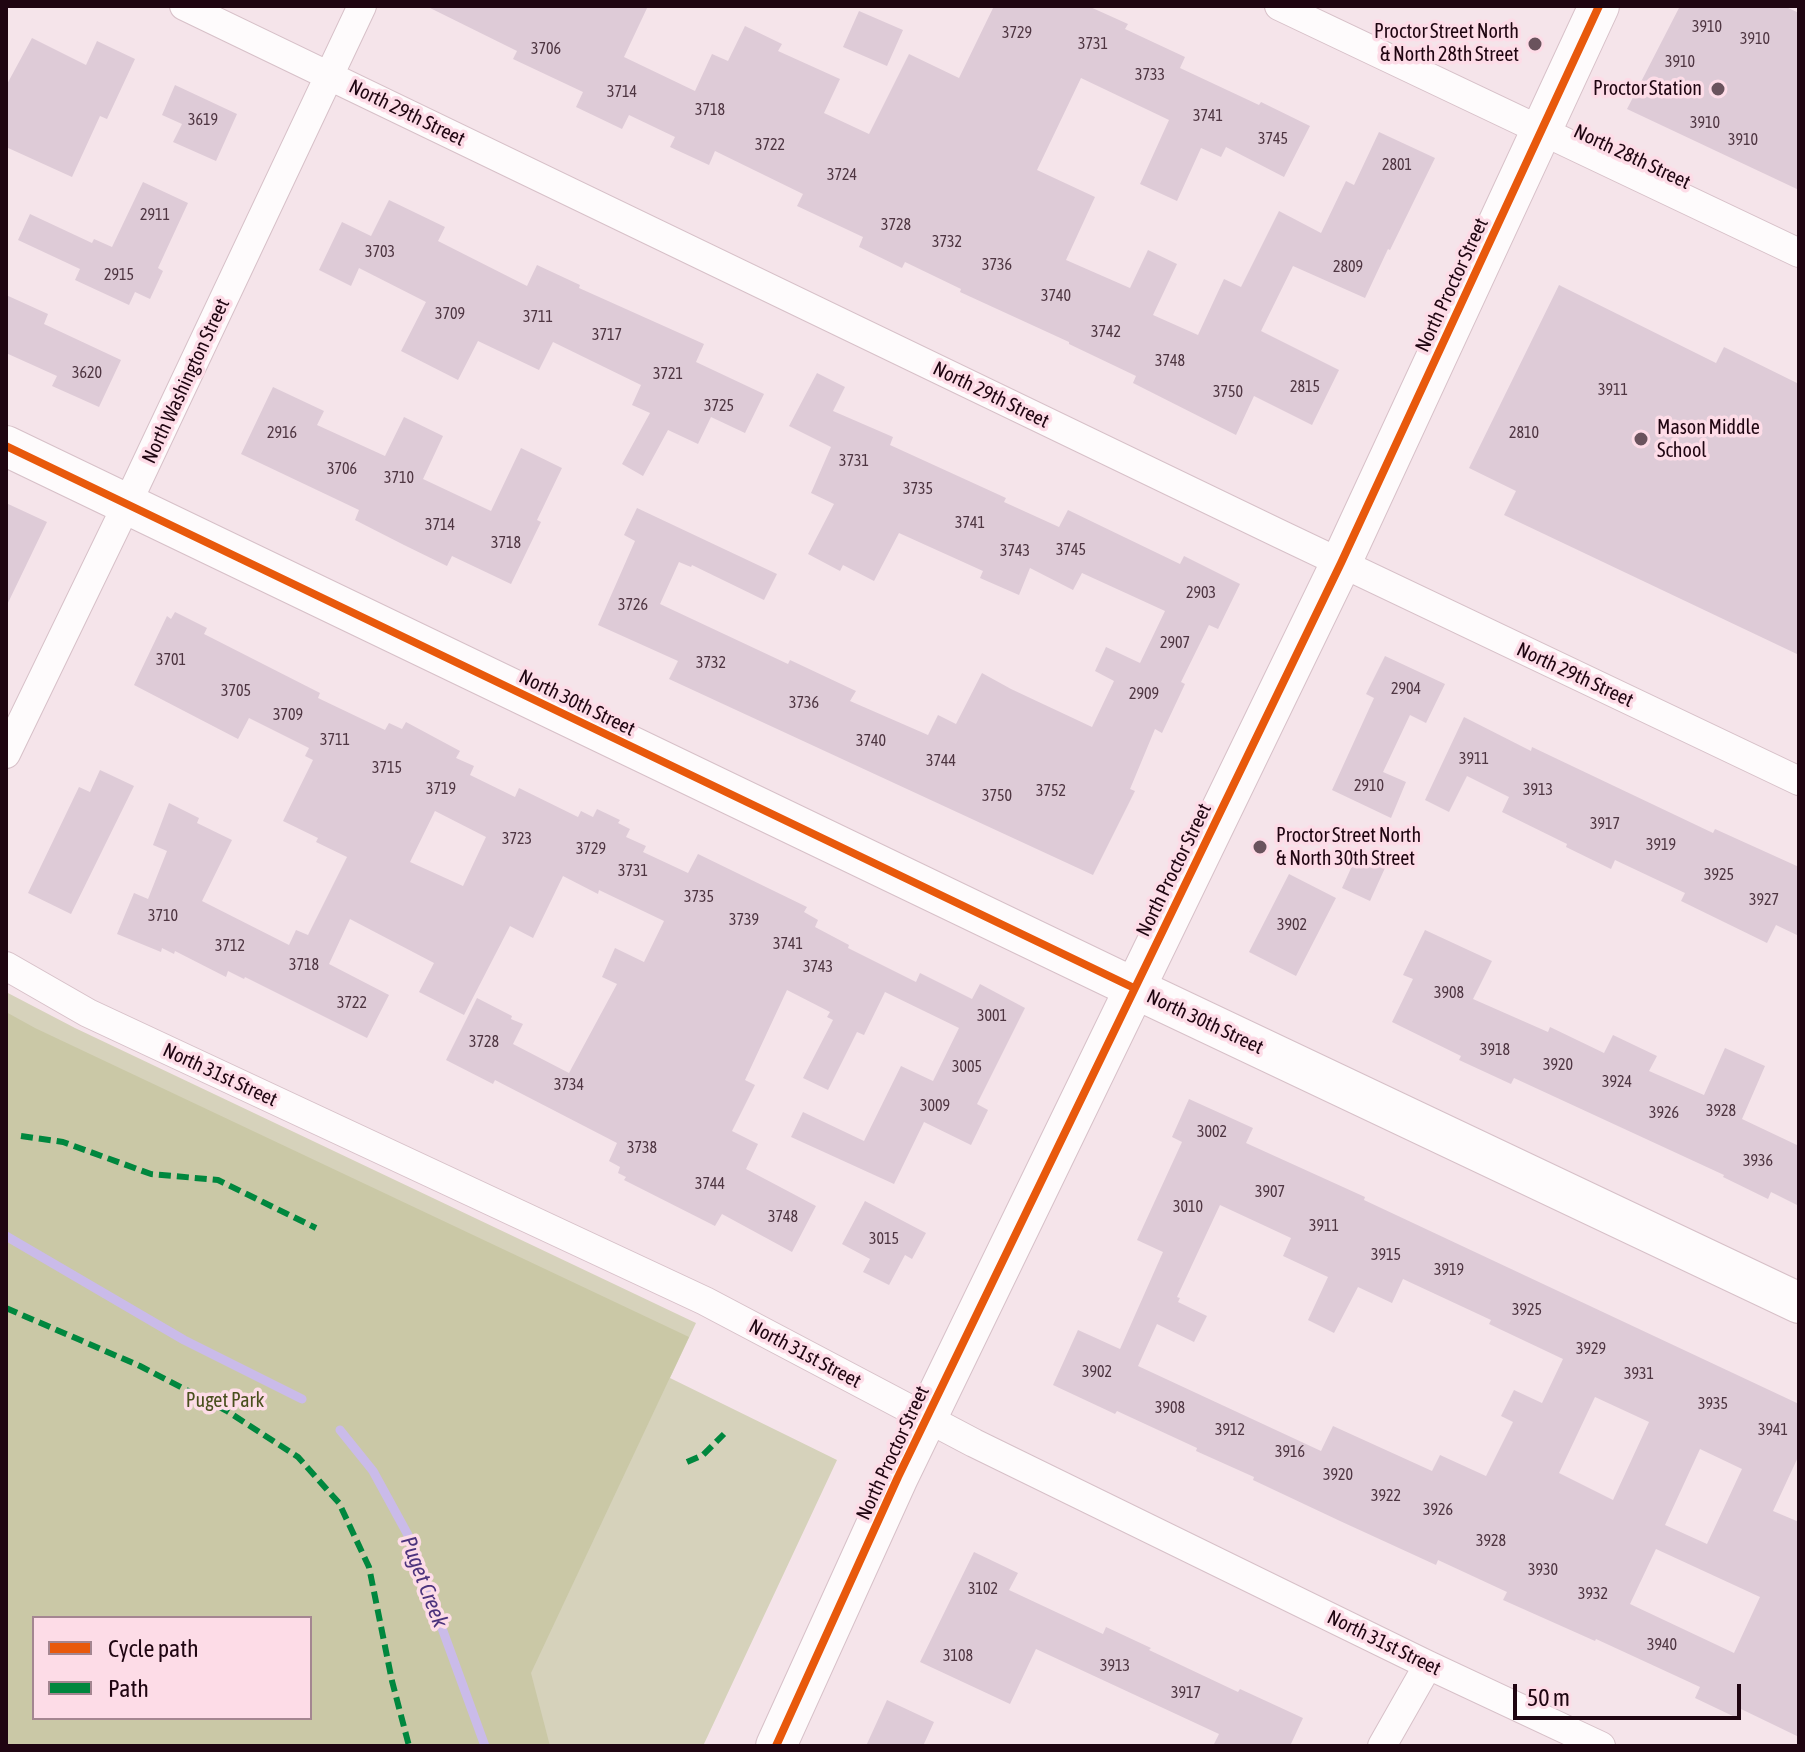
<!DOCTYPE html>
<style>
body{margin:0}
#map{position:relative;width:1805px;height:1752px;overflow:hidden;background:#f5e4ea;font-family:"Asap Condensed",sans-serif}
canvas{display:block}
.frame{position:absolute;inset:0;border:8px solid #1f0511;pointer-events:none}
.legend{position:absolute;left:32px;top:1616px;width:280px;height:104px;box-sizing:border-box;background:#fddce7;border:2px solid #a48691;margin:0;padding:10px 14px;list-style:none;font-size:24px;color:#1f0511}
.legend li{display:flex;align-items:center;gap:16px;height:40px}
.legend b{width:40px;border:2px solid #a48691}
.scale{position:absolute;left:1513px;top:1684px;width:228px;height:36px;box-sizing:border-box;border:4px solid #1f0511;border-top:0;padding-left:10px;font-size:24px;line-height:28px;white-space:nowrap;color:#1f0511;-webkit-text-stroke:6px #fddce7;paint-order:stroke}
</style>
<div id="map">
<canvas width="1805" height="1752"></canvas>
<div class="frame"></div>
<ul class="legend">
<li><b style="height:10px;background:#e8590c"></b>Cycle path</li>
<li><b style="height:10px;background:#00873e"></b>Path</li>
</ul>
<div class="scale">50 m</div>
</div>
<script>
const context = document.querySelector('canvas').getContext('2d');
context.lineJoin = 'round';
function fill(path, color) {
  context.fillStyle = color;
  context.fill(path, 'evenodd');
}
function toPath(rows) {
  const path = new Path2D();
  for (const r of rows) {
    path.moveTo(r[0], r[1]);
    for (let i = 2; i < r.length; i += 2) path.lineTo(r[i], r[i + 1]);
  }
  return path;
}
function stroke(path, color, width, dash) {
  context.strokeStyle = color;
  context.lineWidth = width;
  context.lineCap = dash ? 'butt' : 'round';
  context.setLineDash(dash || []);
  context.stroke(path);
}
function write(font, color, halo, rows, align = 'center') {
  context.font = font + ' "Asap Condensed",sans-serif';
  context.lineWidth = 7;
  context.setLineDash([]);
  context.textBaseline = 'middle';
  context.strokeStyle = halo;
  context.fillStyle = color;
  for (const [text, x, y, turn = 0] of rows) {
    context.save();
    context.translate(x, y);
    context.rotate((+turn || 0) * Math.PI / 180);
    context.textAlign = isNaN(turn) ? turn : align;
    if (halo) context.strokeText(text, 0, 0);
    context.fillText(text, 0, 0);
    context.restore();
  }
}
fill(toPath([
 [6,992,75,1028,696,1323,670,1378,837,1460,703,1746,6,1746],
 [34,1618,310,1618,310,1718,34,1718]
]), '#d6d2bb');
fill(toPath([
 [6,1012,35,1028,689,1337,531,1673,550,1746,6,1746],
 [34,1618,310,1618,310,1718,34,1718]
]), '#cac8a6');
stroke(toPath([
 [6,1236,184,1340,302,1399],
 [340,1430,373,1471,408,1535,485,1746]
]), '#cabbe9', 9);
fill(toPath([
 [426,6,648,6,624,57,695,91,712,54,728,61,745,26,782,44,778,51,840,79,824,113,869,134,909,54,959,78,994,6,1088,6,1128,24,1125,29,1185,57,1180,68,1259,105,1261,102,1310,126,1284,177,1226,147,1221,157,1201,148,1177,201,1140,184,1169,120,1081,78,1037,170,1095,197,1066,260,1130,288,1148,250,1177,264,1153,315,1198,335,1224,279,1241,287,1279,211,1321,233,1346,181,1354,185,1379,132,1435,158,1390,250,1388,249,1365,298,1293,266,1261,331,1339,370,1312,425,1254,396,1236,435,1133,383,1136,376,1069,344,1069,342,960,292,961,289,905,262,902,268,859,247,863,237,797,206,803,194,715,151,709,165,670,147,675,137,629,115,622,129,576,107,583,92,513,59,517,51],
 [1680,6,1784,6,1799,13,1799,190,1627,109],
 [859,11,903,30,887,66,843,47],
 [32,38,86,65,97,41,135,59,107,119,100,116,72,177,6,147,6,86],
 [175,85,237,114,216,161,173,142,182,124,162,115],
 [143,182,188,203,158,268,163,271,150,299,135,292,129,305,75,280,80,269,18,240,30,214,92,243,94,239,112,247],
 [389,200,445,227,438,241,527,286,537,265,580,285,579,288,704,344,696,362,764,394,745,433,711,417,698,444,668,430,643,476,622,464,650,413,632,405,641,385,553,342,539,370,478,341,458,380,401,351,426,302,359,268,351,286,319,270,342,222,371,236],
 [1559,285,1716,363,1724,347,1799,384,1799,655,1504,515,1516,491,1469,468],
 [6,295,48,314,44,324,121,360,99,407,52,386,57,376,6,353],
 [817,373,845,387,833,411,893,437,890,445,1006,498,1004,502,1059,527,1068,510,1180,564,1184,556,1240,584,1218,629,1209,625,1181,682,1185,684,1162,733,1155,729,1130,789,1135,791,1093,875,669,679,678,661,598,625,635,541,624,535,637,508,777,574,764,600,692,565,691,567,679,562,660,604,788,664,790,660,856,691,850,701,928,735,938,715,956,724,982,673,1011,689,1092,727,1114,681,1095,671,1106,647,1140,663,1165,611,1082,573,1073,590,1030,568,1019,595,980,578,983,571,899,533,874,581,843,565,840,571,808,554,834,504,811,493,831,447,789,426],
 [273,387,324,411,317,425,385,456,404,417,443,436,423,479,491,511,521,448,562,468,537,520,541,522,511,584,452,556,447,566,404,545,355,520,359,510,241,454],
 [6,503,47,522,6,607],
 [175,612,207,628,204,634,320,693,318,698,385,730,389,723,402,729,406,722,460,751,456,758,474,766,470,775,515,797,519,788,578,817,581,811,593,817,597,809,620,820,618,823,630,829,626,837,646,846,643,852,688,873,698,854,807,907,804,912,818,920,815,927,849,945,848,948,916,982,920,973,972,999,980,984,1025,1008,977,1104,988,1110,971,1145,924,1122,894,1184,791,1137,803,1112,864,1141,901,1066,933,1081,959,1028,885,992,864,1035,857,1032,828,1090,803,1078,833,1020,827,1017,830,1012,787,990,745,1080,755,1085,732,1131,758,1144,746,1169,816,1206,792,1252,722,1214,715,1226,624,1180,626,1177,618,1173,620,1167,609,1161,617,1143,495,1080,493,1084,446,1060,477,998,512,1016,511,1019,523,1024,513,1044,569,1073,617,984,602,977,615,948,644,962,664,921,599,890,598,894,563,876,533,938,510,926,464,1015,419,992,434,963,350,919,329,964,389,995,367,1038,245,977,244,979,228,971,226,977,175,951,174,954,162,948,161,952,117,934,134,893,148,899,167,851,153,845,169,803,199,818,197,823,232,840,202,901,289,945,296,930,308,935,347,857,316,842,318,838,283,821,313,760,305,756,309,748,249,718,238,739,134,685,167,616,171,619],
 [435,811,486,837,463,886,410,862],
 [1385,656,1445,684,1426,723,1410,715,1383,772,1406,782,1391,818,1332,790,1374,698,1366,694],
 [1464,717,1531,751,1532,747,1713,833,1715,829,1799,867,1799,936,1776,925,1767,943,1681,901,1685,893,1615,860,1611,869,1566,847,1567,844,1502,812,1509,797,1467,776,1449,812,1425,800],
 [100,770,134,786,71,914,28,893,79,787,90,792],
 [1357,855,1385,868,1370,901,1342,888],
 [1289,874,1336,898,1296,976,1249,952],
 [1425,930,1492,961,1473,999,1548,1032,1550,1027,1604,1053,1613,1035,1657,1056,1649,1071,1704,1095,1725,1048,1765,1066,1742,1119,1799,1146,1799,1206,1771,1192,1768,1199,1723,1177,1724,1175,1514,1078,1511,1084,1459,1060,1461,1056,1392,1022,1413,979,1403,975],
 [1189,1099,1253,1128,1246,1143,1365,1197,1364,1200,1799,1404,1799,1455,1773,1511,1799,1522,1799,1737,1741,1709,1737,1718,1695,1698,1700,1687,1596,1639,1595,1641,1503,1600,1507,1592,1438,1560,1436,1565,1340,1521,1253,1480,1254,1477,1196,1451,1197,1448,1117,1411,1115,1414,1053,1385,1078,1330,1120,1349,1163,1252,1137,1240,1182,1142,1172,1137],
 [1220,1205,1291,1238,1283,1256,1328,1277,1308,1320,1334,1333,1358,1287,1392,1303,1403,1279,1491,1320,1489,1324,1563,1359,1542,1403,1514,1390,1501,1416,1513,1422,1486,1476,1440,1455,1432,1471,1333,1426,1321,1451,1138,1366,1157,1324,1194,1342,1207,1316,1178,1302,1180,1298,1177,1297],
 [1595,1397,1649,1422,1613,1500,1559,1473],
 [1700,1449,1742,1469,1707,1544,1665,1525],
 [1656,1549,1760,1597,1734,1653,1630,1604],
 [865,1201,926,1233,912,1259,905,1255,889,1285,863,1272,870,1259,842,1244],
 [974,1552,1018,1573,1009,1590,1103,1634,1106,1627,1151,1648,1149,1650,1238,1692,1240,1689,1303,1718,1290,1746,1213,1746,1219,1734,1036,1649,1010,1704,920,1662],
 [887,1700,934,1722,923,1746,866,1746]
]), '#decbd7');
const street = toPath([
 [184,6,1280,534,1799,781],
 [1279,6,1799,253],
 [6,754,127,504,362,6],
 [6,966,88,1013,705,1301,974,1443,1428,1665,1601,1746],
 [1382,1746,1428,1665]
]);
const secondary = toPath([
 [6,446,1134,988,1799,1303],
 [776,1746,898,1477,1341,563,1599,6]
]);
stroke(street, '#d7c0c8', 30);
stroke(secondary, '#d7c0c8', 42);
stroke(street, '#fefbfc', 28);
stroke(secondary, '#fefbfc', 40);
stroke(toPath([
 [21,1136,63,1142,151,1174,218,1180,316,1228],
 [6,1308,140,1366,227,1411,298,1457,339,1503,369,1567,392,1681,409,1746],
 [687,1462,703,1455,724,1434]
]), '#00873e', 6, [12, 6]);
stroke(toPath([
 [6,446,1134,988],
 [776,1746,898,1477,1341,563,1599,6]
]), '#e8590c', 8);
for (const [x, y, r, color] of [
 [1535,44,8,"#6a535d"],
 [1718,89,8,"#6a535d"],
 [1641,439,8,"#6a535d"],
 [1260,847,8,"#6a535d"]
]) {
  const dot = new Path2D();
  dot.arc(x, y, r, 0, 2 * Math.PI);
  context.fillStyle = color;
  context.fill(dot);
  stroke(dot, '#fddce7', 3);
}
write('16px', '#4f3642', null, [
 ["3910",1707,27],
 ["3729",1017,33],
 ["3910",1755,39],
 ["3731",1093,44],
 ["3706",546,49],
 ["3910",1680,62],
 ["3733",1150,75],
 ["3714",622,92],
 ["3718",710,110],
 ["3741",1208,116],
 ["3619",203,120],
 ["3910",1705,123],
 ["3745",1273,139],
 ["3910",1743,140],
 ["3722",770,145],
 ["2801",1397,165],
 ["3724",842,175],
 ["2911",155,215],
 ["3728",896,225],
 ["3732",947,242],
 ["3703",380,252],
 ["3736",997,265],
 ["2809",1348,267],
 ["2915",119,275],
 ["3740",1056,296],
 ["3709",450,314],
 ["3711",538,317],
 ["3742",1106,332],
 ["3717",607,335],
 ["3748",1170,361],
 ["3620",87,373],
 ["3721",668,374],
 ["2815",1305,387],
 ["3911",1613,390],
 ["3750",1228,392],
 ["3725",719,406],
 ["2916",282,433],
 ["2810",1524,433],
 ["3731",854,461],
 ["3706",342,469],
 ["3710",399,478],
 ["3735",918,489],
 ["3741",970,523],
 ["3714",440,525],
 ["3718",506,543],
 ["3745",1071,550],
 ["3743",1015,551],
 ["2903",1201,593],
 ["3726",633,605],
 ["2907",1175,643],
 ["3701",171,660],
 ["3732",711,663],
 ["2904",1406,689],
 ["3705",236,691],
 ["2909",1144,694],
 ["3736",804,703],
 ["3709",288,715],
 ["3711",335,740],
 ["3740",871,741],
 ["3911",1474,759],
 ["3744",941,761],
 ["3715",387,768],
 ["2910",1369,786],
 ["3719",441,789],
 ["3913",1538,790],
 ["3752",1051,791],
 ["3750",997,796],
 ["3917",1605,824],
 ["3723",517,839],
 ["3919",1661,845],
 ["3729",591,849],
 ["3731",633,871],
 ["3925",1719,875],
 ["3735",699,897],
 ["3927",1764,900],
 ["3710",163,916],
 ["3739",744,920],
 ["3902",1292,925],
 ["3741",788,944],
 ["3712",230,946],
 ["3718",304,965],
 ["3743",818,967],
 ["3908",1449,993],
 ["3722",352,1003],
 ["3001",992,1016],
 ["3728",484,1042],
 ["3918",1495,1050],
 ["3920",1558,1065],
 ["3005",967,1067],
 ["3924",1617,1082],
 ["3734",569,1085],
 ["3009",935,1106],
 ["3928",1721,1111],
 ["3926",1664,1113],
 ["3002",1212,1132],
 ["3738",642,1148],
 ["3936",1758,1161],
 ["3744",710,1184],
 ["3907",1270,1192],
 ["3010",1188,1207],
 ["3748",783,1217],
 ["3911",1324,1226],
 ["3015",884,1239],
 ["3915",1386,1255],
 ["3919",1449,1270],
 ["3925",1527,1310],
 ["3929",1591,1349],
 ["3902",1097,1372],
 ["3931",1639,1374],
 ["3935",1713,1404],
 ["3908",1170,1408],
 ["3912",1230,1430],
 ["3941",1773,1430],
 ["3916",1290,1452],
 ["3920",1338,1475],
 ["3922",1386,1496],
 ["3926",1438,1510],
 ["3928",1491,1541],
 ["3930",1543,1570],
 ["3102",983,1589],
 ["3932",1593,1594],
 ["3940",1662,1645],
 ["3108",958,1656],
 ["3913",1115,1666],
 ["3917",1186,1693]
]);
write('20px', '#1f0511', '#fddce7', [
 ["Proctor Street North",1519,32],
 ["& North 28th Street",1519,55],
 ["Proctor Station",1702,89],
 ["Mason Middle",1657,428,"left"],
 ["School",1657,451,"left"],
 ["Proctor Street North",1276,836,"left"],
 ["& North 30th Street",1276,859,"left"]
], 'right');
write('20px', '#1f0511', '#fddce7', [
 ["North 29th Street",407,113,26],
 ["North 28th Street",1632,157,25],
 ["North Proctor Street",1452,285,-65],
 ["North Washington Street",186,381,-65],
 ["North 29th Street",991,395,26],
 ["North 29th Street",1575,675,25],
 ["North 30th Street",577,703,26],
 ["North Proctor Street",1174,870,-64],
 ["North 30th Street",1205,1022,25],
 ["North 31st Street",220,1075,25],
 ["North 31st Street",805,1354,28],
 ["North Proctor Street",893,1453,-65],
 ["North 31st Street",1384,1643,26]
]);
write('20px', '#494f1d', '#fddce7', [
 ["Puget Park",225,1401]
]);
write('italic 22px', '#4c337d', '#fddce7', [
 ["Puget Creek",424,1582,69]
]);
</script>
